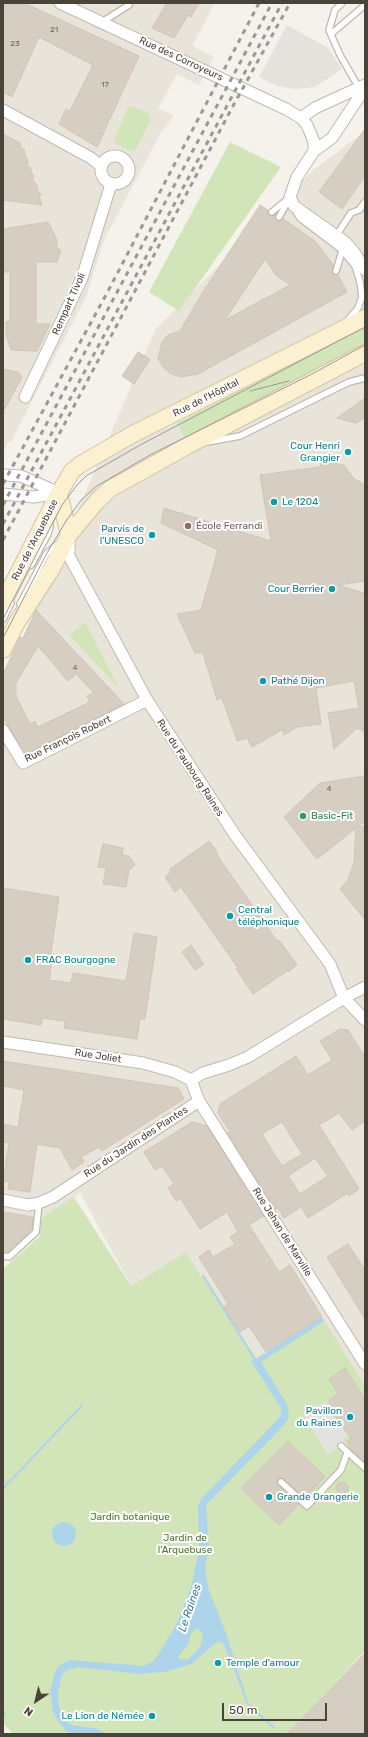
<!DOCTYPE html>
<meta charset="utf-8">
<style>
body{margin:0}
#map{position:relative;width:368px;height:1737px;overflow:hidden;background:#f5f2ec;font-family:Rubik,sans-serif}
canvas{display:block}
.frame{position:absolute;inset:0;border:4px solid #49433a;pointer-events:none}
.north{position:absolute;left:16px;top:1681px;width:40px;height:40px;-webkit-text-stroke:3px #fff;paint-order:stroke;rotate:215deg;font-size:11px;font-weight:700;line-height:16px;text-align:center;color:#49433a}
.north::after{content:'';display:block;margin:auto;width:14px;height:18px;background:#49433a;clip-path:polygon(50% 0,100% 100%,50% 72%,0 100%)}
.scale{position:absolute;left:222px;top:1703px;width:105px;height:18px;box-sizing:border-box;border:2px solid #49433a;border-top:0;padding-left:5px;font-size:12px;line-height:14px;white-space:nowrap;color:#49433a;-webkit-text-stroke:3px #fff;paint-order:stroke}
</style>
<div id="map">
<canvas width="368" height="1737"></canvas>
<div class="frame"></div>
<div class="north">N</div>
<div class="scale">50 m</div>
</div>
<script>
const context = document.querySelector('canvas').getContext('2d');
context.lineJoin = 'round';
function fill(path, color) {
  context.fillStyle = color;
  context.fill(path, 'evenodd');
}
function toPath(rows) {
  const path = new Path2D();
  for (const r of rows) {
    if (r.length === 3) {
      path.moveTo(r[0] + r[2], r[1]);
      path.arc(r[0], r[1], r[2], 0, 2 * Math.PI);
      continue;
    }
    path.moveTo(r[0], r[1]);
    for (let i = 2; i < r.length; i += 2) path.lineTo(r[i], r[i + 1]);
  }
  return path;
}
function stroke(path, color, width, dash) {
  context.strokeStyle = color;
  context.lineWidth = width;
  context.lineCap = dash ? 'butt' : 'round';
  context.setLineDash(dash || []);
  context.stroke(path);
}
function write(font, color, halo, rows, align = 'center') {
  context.font = font + ' Rubik,sans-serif';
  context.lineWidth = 4;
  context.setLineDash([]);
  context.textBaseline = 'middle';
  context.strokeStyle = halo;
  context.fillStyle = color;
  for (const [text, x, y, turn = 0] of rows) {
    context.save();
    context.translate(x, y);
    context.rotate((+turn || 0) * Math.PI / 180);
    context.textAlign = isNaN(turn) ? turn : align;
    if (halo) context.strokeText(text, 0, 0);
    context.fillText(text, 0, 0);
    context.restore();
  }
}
fill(toPath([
 [3,3,215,3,192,46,214,57,199,85,177,74,158,108,174,116,162,131,104,240,86,297,14,436,11,442,9,441,3,452,5,454,3,457],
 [365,131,365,1387,256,1362,186,1252,131,1286,80,1193,3,1256,3,685,155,330,312,171]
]), '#e8e4da');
fill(toPath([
 [287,25,328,48,342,69,315,87,295,89,277,86,259,77]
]), '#e5e1dd');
fill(toPath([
 [133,106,148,113,151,119,136,149,130,151,116,144,114,140,128,107],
 [230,142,281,167,179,311,149,292],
 [365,325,365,348,186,441,177,423],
 [85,622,119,688,69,635],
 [74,1197,131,1286,186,1252,201,1276,204,1275,256,1359,322,1317,365,1386,365,1651,287,1734,13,1734,3,1723,3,1269,40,1236,39,1224,47,1214]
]), '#d2e5b8');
fill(toPath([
 [326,1401,334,1418,348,1436,343,1439,345,1443,328,1455,302,1413]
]), '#e4e2e0');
fill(toPath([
 [204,1275,256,1359,322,1317,324,1321,261,1362,287,1404,289,1414,288,1419,284,1425,206,1505,209,1545,205,1568,209,1591,226,1633,248,1702,257,1711,275,1727,274,1729,263,1720,246,1702,228,1654,223,1643,218,1641,192,1664,164,1672,138,1674,78,1667,70,1669,65,1671,61,1677,58,1694,59,1707,66,1721,72,1725,98,1729,106,1734,80,1734,67,1732,58,1721,53,1712,50,1691,55,1671,59,1666,69,1660,144,1666,153,1661,160,1652,178,1621,191,1587,199,1550,198,1505,201,1499,278,1419,281,1414,281,1408,251,1361,254,1360,202,1276],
 [196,1629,201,1631,203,1634,200,1647,189,1659,180,1660,178,1657,188,1644,191,1633],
 [82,1404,83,1406,3,1490,3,1487],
 [64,1534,12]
]), '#aed4ec');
stroke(toPath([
 [3,1713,4,1714]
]), '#aed4ec', 4);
const building = toPath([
 [3,3,24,3,139,56,97,147,59,124,66,109,70,111,93,65,39,37,12,97,3,92,3,3],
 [167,3,199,3,191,17,188,15,174,38,152,28,167,3],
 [365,129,365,176,342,209,319,192,365,129],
 [3,134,20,143,21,148,24,149,25,156,28,159,27,165,31,168,31,172,34,177,32,179,37,185,37,190,41,194,39,197,42,205,3,200,3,134],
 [260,205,268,210,268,213,270,216,275,215,277,220,279,221,283,219,315,241,332,263,333,265,332,272,334,275,338,275,347,292,198,374,181,377,171,374,164,368,158,359,162,342,168,335,180,331,203,292,260,205],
 [265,259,276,275,290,285,225,320,265,259],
 [48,222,57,240,57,248,61,250,57,262,36,262,36,324,50,324,37,351,11,350,6,335,6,322,10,321,10,272,3,272,3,229,48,222],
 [138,352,150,359,134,384,122,376,138,352],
 [3,369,18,372,22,377,3,412,3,369],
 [365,398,365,418,356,423,337,418,365,398],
 [322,459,345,466,353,478,365,485,365,581,338,585,364,593,365,732,357,728,334,749,328,713,359,708,354,681,316,688,321,724,297,727,284,735,282,730,252,747,247,738,237,741,222,698,217,700,203,653,195,653,177,614,201,610,218,550,161,523,164,508,271,541,260,475,320,467,322,459],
 [36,610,124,704,26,754,3,717,3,674,20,637,23,638,36,610],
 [38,646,68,681,76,674,94,693,87,696,90,702,38,727,35,721,30,724,16,696,16,683,38,646],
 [365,776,365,821,358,826,365,827,365,920,340,889,348,880,354,862,356,828,317,859,284,817,320,783,365,776],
 [208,842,210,842,218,854,217,855,277,941,279,940,297,965,288,972,287,971,253,994,236,969,238,968,181,887,175,892,165,877,170,873,170,869,208,842],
 [103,844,123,848,122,855,129,856,135,865,129,870,126,887,103,884,106,868,98,867,103,844],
 [3,888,59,897,51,954,53,954,49,980,71,983,73,973,126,981,134,933,157,937,145,1019,140,1019,137,1039,64,1028,65,1021,42,1018,41,1025,3,1019,3,888],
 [191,945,204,964,195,970,182,952,191,945],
 [340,1029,348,1030,365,1057,365,1121,352,1130,339,1113,319,1125,359,1189,349,1196,348,1193,308,1218,301,1207,284,1218,278,1208,275,1209,227,1132,231,1133,218,1113,220,1104,296,1056,308,1075,332,1060,320,1041,340,1029],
 [282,1122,302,1154,282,1166,262,1134,282,1122],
 [315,1158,328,1176,300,1194,288,1176,315,1158],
 [3,1061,178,1088,184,1099,102,1151,99,1147,81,1157,84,1162,72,1170,60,1148,37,1144,30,1192,8,1189,9,1182,3,1181,9,1143,3,1142,3,1124,18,1127,24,1090,3,1086,3,1061],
 [192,1122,207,1126,264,1216,249,1225,279,1272,290,1265,322,1317,266,1352,249,1326,240,1332,224,1307,228,1304,199,1257,209,1250,213,1257,235,1244,230,1237,238,1232,227,1212,200,1229,181,1199,176,1201,168,1188,174,1184,162,1166,155,1170,144,1152,192,1122],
 [3,1212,33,1217,32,1229,8,1252,3,1252,3,1212],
 [348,1244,365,1270,365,1319,327,1257,348,1244],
 [345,1368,365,1400,365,1462,351,1449,347,1441,352,1439,334,1414,329,1400,338,1394,329,1379,345,1368],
 [288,1441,325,1477,305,1498,284,1479,278,1479,277,1481,278,1485,299,1504,279,1525,241,1488,288,1441],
 [342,1488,6],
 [365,1653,365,1734,287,1734,365,1653]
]);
fill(building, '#d6cec2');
stroke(building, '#d0c5b6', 1);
const lane = toPath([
 [342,3,335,10,329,30,340,55,359,88],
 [102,22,129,5],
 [331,34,365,5],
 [295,210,300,218,342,250,355,266,360,282,362,297,358,308,347,321],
 [272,212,290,197],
 [279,217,287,203],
 [336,236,351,213,359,210,365,202],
 [336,271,343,248],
 [207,442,240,436,349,382,365,378],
 [31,565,48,534,50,526],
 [20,604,47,553,59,543],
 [3,619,11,603],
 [3,1256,9,1257,36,1232,39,1203],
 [341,1446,365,1468],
 [281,1482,307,1506,341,1470,347,1453]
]);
const street = toPath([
 [60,3,286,109,301,118,307,125,314,142,314,151],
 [365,88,332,138,314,151,297,177,290,197,294,206,345,242,354,252,365,270],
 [3,110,91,158,101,166],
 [301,118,315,108,365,85],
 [115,170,14],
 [25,397,82,278,111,184],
 [3,475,21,476,59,493],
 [3,494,34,497,59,493],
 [69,540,69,556,147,700,235,835,330,964,344,998,365,1020],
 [3,730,23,763,147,700],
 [3,1042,143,1063,175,1072,191,1080],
 [191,1080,199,1101,365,1364],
 [191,1080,203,1073,229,1065,248,1057,344,998,365,987],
 [3,1200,28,1205,39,1203,53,1197,199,1101]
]);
const secondary = toPath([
 [59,493,69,535],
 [3,603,59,493,72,471,81,464,133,434,365,318],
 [3,650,16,624,51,570,69,535,97,501,110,489,189,445,365,353]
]);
stroke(lane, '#c0b9af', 8);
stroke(street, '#c0b9af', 13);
stroke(secondary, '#d1c39f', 18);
stroke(lane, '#fff', 5.5);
stroke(street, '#fff', 11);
stroke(secondary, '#fbf0d0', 16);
stroke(toPath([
 [250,391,289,381],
 [3,619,62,505,77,485,86,476,142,444,365,327],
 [3,638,47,553,66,521,82,499,97,486,150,455,312,374,365,345]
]), '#999', 1);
stroke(toPath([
 [3,484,107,293,259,3],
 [3,505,272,3],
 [3,524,282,3],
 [3,540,233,106,290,3]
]), '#999', 3, [5, 5]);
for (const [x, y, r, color] of [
 [348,452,4,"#0f9aa8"],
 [274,502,4,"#0f9aa8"],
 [188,526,4,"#8d6e63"],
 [152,535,4,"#0f9aa8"],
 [332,589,4,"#0f9aa8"],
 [263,681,4,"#0f9aa8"],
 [303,816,4,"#2e9e5b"],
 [230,916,4,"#0f9aa8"],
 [28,960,4,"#0f9aa8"],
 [350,1417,4,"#0f9aa8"],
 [269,1497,4,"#0f9aa8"],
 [218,1663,4,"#0f9aa8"],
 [152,1716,4,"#0f9aa8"]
]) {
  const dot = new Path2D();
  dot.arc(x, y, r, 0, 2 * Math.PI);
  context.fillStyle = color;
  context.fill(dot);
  stroke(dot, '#fff', 1.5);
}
write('8px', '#6c665c', null, [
 ["21",54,30],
 ["23",15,44],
 ["17",105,85],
 ["4",75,668],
 ["4",329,789]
]);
write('10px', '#49433a', '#fff', [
 ["Rue des Corroyeurs",181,59,25],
 ["Rempart Tivoli",69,304,-66],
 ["Rue de l'Hôpital",206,398,-27],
 ["Rue de l'Arquebuse",35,540,-63],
 ["Rue François Robert",68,739,-26],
 ["Rue du Faubourg Raines",190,768,57],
 ["Rue Joliet",98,1056,9],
 ["Rue du Jardin des Plantes",136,1142,-33],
 ["Rue Jehan de Marville",282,1232,58]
]);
write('10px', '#0d838f', '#fff', [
 ["Cour Henri",340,446,"right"],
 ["Grangier",340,458,"right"],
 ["Le 1204",282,502],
 ["Parvis de",144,529,"right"],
 ["l'UNESCO",144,541,"right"],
 ["Cour Berrier",324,589,"right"],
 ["Pathé Dijon",271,681],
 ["Central",238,910],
 ["téléphonique",238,922],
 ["FRAC Bourgogne",36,960],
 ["Pavillon",342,1411,"right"],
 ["du Raines",342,1423,"right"],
 ["Grande Orangerie",277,1497],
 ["Temple d'amour",226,1663],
 ["Le Lion de Némée",144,1716,"right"]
], 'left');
write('10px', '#785e54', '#fff', [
 ["École Ferrandi",196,526]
], 'left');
write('10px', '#27864d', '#fff', [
 ["Basic-Fit",311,816]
], 'left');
write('10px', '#4d7730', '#fff', [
 ["Jardin botanique",130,1517],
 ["Jardin de",185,1538],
 ["l'Arquebuse",185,1550]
]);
write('italic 11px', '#387aa6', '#fff', [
 ["Le Raines",190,1608,-71]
]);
</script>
